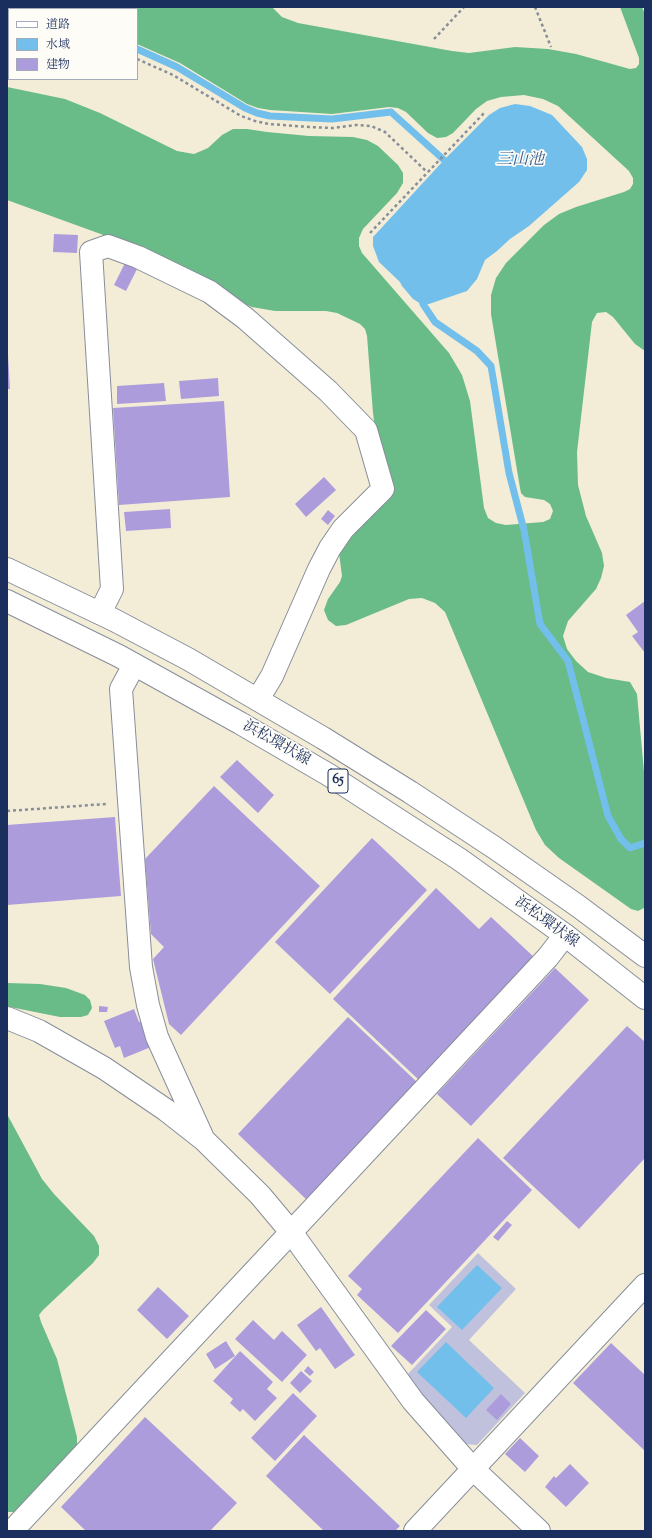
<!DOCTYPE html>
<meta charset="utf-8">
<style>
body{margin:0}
#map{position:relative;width:652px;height:1538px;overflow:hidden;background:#f3edd7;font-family:"Sorts Mill Goudy","Noto Serif JP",serif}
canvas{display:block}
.frame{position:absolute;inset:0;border:8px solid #1b2f5e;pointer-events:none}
.legend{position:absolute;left:8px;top:8px;width:130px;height:72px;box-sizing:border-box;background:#fdfcf7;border:1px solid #a3aaba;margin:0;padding:5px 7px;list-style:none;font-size:12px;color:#1b2f5e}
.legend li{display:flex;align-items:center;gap:8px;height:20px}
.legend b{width:20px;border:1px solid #a3aaba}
</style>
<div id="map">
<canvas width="652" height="1538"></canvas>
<div class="frame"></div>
<ul class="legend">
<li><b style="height:5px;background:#fff"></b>道路</li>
<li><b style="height:11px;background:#72bfec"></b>水域</li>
<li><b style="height:11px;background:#ac9cdc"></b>建物</li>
</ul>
</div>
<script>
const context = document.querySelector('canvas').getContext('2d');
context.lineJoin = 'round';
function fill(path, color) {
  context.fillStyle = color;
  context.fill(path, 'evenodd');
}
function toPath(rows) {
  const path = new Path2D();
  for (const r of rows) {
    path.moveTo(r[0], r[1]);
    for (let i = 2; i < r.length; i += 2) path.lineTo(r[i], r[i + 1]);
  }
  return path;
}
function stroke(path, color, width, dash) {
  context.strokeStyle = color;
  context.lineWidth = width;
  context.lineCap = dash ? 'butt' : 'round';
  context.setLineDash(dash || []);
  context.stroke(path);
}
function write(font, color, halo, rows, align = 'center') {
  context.font = font + ' "Sorts Mill Goudy","Noto Serif JP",serif';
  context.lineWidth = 3.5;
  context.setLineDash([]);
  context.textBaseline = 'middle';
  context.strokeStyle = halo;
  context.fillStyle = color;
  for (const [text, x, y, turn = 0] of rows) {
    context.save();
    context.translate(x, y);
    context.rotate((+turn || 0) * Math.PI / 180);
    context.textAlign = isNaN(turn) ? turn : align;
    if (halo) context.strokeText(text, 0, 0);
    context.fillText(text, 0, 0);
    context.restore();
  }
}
fill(toPath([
 [478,1253,516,1289,469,1340,525,1393,477,1445,465,1444,421,1394,407,1375,452,1327,429,1305]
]), '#c0c2dd');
fill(toPath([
 [14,7,272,7,282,17,298,23,452,51,469,53,515,47,548,49,576,54,630,69,636,68,639,64,639,58,620,7,642,7,645,14,645,351,635,344,613,317,606,312,597,313,592,322,577,452,578,485,586,516,602,553,604,566,601,578,596,589,568,621,563,636,567,649,576,661,588,672,606,678,630,682,637,694,645,783,644,908,638,911,631,909,559,858,545,845,536,830,445,612,435,603,422,598,409,599,346,625,336,626,328,620,324,610,328,599,340,582,342,576,339,553,342,546,385,499,373,413,367,336,365,329,360,324,337,313,326,311,275,311,252,307,234,299,142,249,7,200,7,87,65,99,100,113,177,151,194,154,208,148,222,135,233,129,247,129,267,132,309,136,353,137,367,140,378,146,398,165,403,173,403,183,397,193,363,229,359,238,359,246,362,253,449,353,462,375,470,401,484,508,488,518,496,523,506,525,543,522,550,519,553,511,550,504,544,500,525,497,521,493,520,488,491,314,491,295,496,278,506,263,544,225,559,214,576,207,624,192,630,189,633,184,633,178,629,171,558,106,543,99,524,95,501,97,487,101,476,109,453,133,446,137,437,138,428,133,406,112,398,108,389,107,332,114,270,110,258,108,247,104,180,63,137,44,137,9,19,9],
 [7,983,40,984,66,988,85,995,90,1000,92,1008,88,1015,81,1017,60,1017,10,1007,7,1006],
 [7,1114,42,1179,54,1194,94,1236,99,1246,99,1255,93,1263,43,1310,39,1315,41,1322,57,1359,77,1437,77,1446,16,1512,7,1512]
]), '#69bb87');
fill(toPath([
 [515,104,530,106,552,115,582,147,587,159,587,170,579,182,529,226,510,239,497,251,485,260,477,279,467,291,429,304,421,304,413,299,402,286,400,282,379,262,373,246,373,237,444,160,489,115,500,108],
 [477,1265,502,1288,462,1330,437,1307],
 [446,1342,494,1388,466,1418,417,1372]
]), '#72bfec');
stroke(toPath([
 [7,10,9,11],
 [137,49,177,67,245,108,257,113,270,116,332,119,391,112,444,160],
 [423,304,435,322,477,351,491,366,509,473,524,530,540,624,568,661,608,816,621,839,630,848,645,843]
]), '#72bfec', 7);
fill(toPath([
 [54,234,78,235,77,253,53,252],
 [125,263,137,269,126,291,114,285],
 [7,355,8,355,10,389,7,389],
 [218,378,219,396,181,399,179,381],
 [164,383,166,401,117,404,117,386],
 [224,401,230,497,119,505,113,408],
 [324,477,336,490,306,517,295,504],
 [170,509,171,528,126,531,124,512],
 [328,510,335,516,328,525,321,519],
 [645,601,645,653,632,636,638,632,626,615],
 [237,760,274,795,258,813,220,777],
 [214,786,320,886,181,1035,169,1024,153,959,164,947,151,934,145,859],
 [115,817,121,896,7,905,7,825],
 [372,838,427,890,330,994,275,942],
 [436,888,479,929,491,917,535,958,420,1081,333,999],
 [555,968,589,1000,471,1126,437,1094],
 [99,1006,108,1007,107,1012,99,1012],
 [134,1009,139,1022,141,1021,151,1047,124,1058,120,1046,115,1048,104,1021],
 [348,1017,418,1083,308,1201,238,1134],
 [627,1026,645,1042,645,1158,579,1229,503,1158],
 [478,1138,532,1190,398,1333,357,1295,362,1289,348,1276],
 [507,1221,512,1225,498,1241,493,1237],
 [158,1287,189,1316,167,1339,137,1310],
 [321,1307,355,1355,335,1369,320,1348,316,1351,297,1325],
 [426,1310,446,1329,412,1365,391,1346],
 [253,1320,274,1340,282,1331,307,1355,282,1382,235,1339],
 [226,1341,235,1356,215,1369,206,1354],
 [611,1343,645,1375,645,1451,573,1383],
 [240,1351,273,1382,267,1389,277,1398,255,1421,243,1409,240,1412,230,1403,233,1399,213,1381],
 [308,1366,314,1372,310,1376,304,1371],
 [301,1371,312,1381,300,1393,290,1383],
 [293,1393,317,1416,275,1461,251,1438],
 [501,1394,511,1404,497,1420,486,1410],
 [145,1417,237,1503,210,1531,86,1531,61,1507],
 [304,1435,400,1526,395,1531,324,1531,266,1476],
 [520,1438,539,1456,525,1472,505,1454],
 [570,1464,589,1483,566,1507,545,1487,554,1476,556,1478]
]), '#ac9cdc');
const street = toPath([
 [100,613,112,589,91,252,108,246,138,257,210,292,245,318,328,391,366,430,383,489,343,529,330,548,319,569,272,676,258,699],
 [134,665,121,689,141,967,148,1005,157,1037,202,1136],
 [7,1018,39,1031,104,1068,166,1110,203,1139,260,1195,291,1232,413,1401,473,1469],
 [12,1531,548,957,565,935]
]);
const secondary = toPath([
 [473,1469,539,1531],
 [415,1531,645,1285]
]);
const primary = toPath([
 [7,569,114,620,188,659,323,738,410,792,495,848,578,906,645,956],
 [7,601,119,656,240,723,329,775,459,859,565,935,645,998]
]);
stroke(street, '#878e9a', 24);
stroke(secondary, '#878e9a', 24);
stroke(primary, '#878e9a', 24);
stroke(toPath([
 [535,7,551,47],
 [7,19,9,20],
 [434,39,464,7],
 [137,59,173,75,241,116,255,121,269,124,309,127,333,128,356,125,371,126,385,132,427,172],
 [370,233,485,112],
 [7,811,106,804]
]), '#878e9a', 2.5, [3, 3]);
stroke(street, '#fff', 22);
stroke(secondary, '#fff', 22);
stroke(primary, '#fff', 22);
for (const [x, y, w] of [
 [338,781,20]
]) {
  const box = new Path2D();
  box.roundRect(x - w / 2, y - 12, w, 24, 3);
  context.fillStyle = '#fdfcf7';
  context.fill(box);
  stroke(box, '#1b2f5e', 1);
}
write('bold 14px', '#1b2f5e', null, [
 ["65",338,781]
]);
write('15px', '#1b2f5e', '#fdfcf7', [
 ["浜松環状線",276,744,30],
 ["浜松環状線",546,923,36]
]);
write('italic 16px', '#355a89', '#fdfcf7', [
 ["三山池",520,161]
]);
</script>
